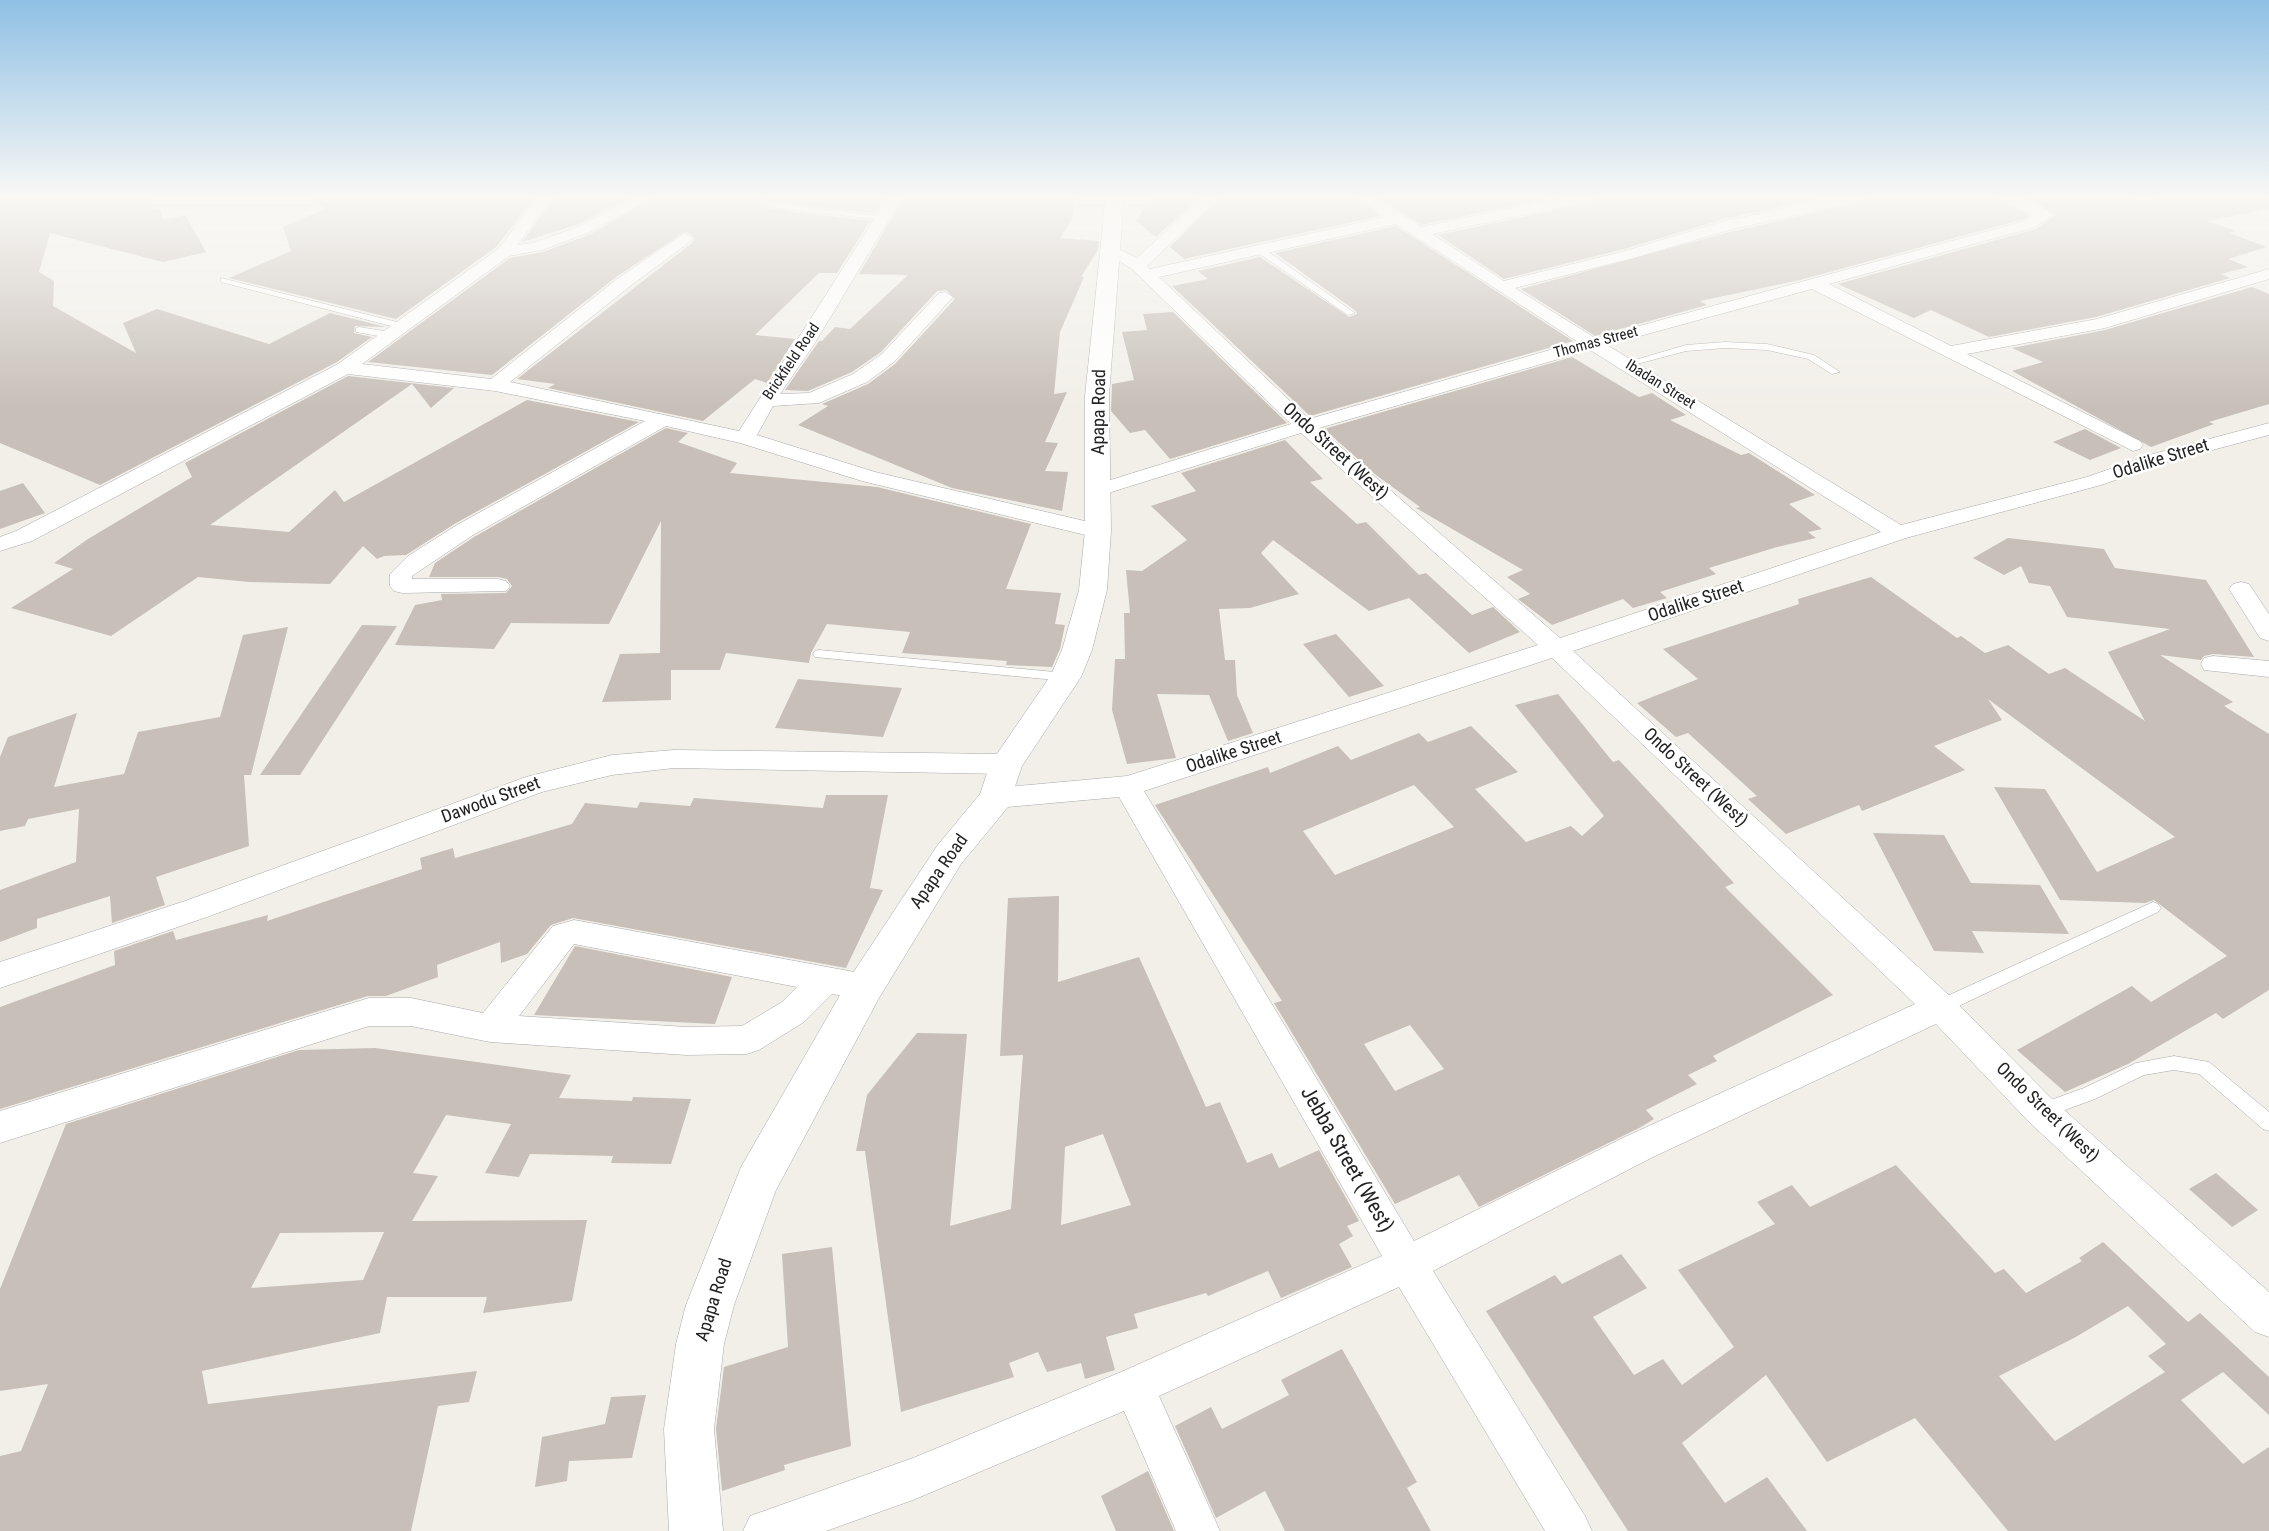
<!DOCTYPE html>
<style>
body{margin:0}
canvas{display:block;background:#f2efe9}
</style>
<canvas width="2269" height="1531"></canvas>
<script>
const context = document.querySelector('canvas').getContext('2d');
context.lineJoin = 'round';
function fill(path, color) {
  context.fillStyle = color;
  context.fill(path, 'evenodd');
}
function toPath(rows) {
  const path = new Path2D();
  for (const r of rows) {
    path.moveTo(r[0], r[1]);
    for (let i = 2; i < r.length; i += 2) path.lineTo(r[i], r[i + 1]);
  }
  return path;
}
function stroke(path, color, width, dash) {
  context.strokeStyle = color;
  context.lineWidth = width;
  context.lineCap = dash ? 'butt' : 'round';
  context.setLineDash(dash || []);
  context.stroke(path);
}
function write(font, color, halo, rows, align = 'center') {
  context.font = font + ' "Roboto Condensed",sans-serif';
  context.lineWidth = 5;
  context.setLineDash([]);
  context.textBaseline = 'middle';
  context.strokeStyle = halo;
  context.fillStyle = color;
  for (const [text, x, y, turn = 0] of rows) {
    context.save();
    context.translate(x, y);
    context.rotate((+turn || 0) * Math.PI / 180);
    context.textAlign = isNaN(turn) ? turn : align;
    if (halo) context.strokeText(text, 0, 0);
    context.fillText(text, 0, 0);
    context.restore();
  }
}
fill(toPath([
 [0,196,152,196,153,210,160,208,164,220,185,215,206,252,163,262,50,233,39,272,54,281,53,306,136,353,123,323,157,309,269,344,330,313,386,327,355,326,354,333,372,337,337,362,100,485,0,443],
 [307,196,536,196,496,247,396,319,229,278,291,251,283,227,325,209],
 [556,196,632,196,579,224,522,242],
 [657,196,745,196,765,199,769,196,886,196,875,213,765,202,764,206,770,209,870,221,837,273,819,273,755,335,795,339,767,383,755,379,703,421,548,388,555,384,517,379,692,243,695,238,686,231,616,277,492,375,368,362,510,258,543,252,591,234],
 [905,196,1075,198,1072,219,1060,238,1099,241,1098,250,1081,277,1084,277,1060,332,1054,394,1067,392,1045,442,1058,443,1045,471,1068,472,1062,511,952,488,798,425,828,406,822,404,868,384,895,364,955,299,946,290,937,291,881,352,852,372,808,391,785,390,819,341,822,341,835,327,850,329,908,275,859,274],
 [1153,196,1201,196,1156,237,1136,221],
 [1222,196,1355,196,1380,216,1184,259,1170,247],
 [1378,196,1561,196,1421,225],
 [1603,196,1831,196,1724,219,1624,249,1504,279,1438,235,1594,202],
 [1871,196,1989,196,2030,215,2024,219,1800,280,1700,301,1707,305,1595,336,1521,289,1730,232,1862,202],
 [2022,196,2128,196,2137,202,2151,202,2159,196,2268,196,2269,209,2207,221,2236,231,2229,233,2267,247,2228,259,2248,267,2221,274,2230,278,2096,317,1989,337,1931,310,1914,318,1838,284,2036,229,2055,215,2032,199],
 [1396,226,1573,341,1310,416,1172,286,1208,279,1198,271,1260,257,1349,317,1357,314,1356,311,1275,253],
 [2252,287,2269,294,2269,404,2209,422,2214,424,2151,447,2012,371,2043,362,2012,348,2105,330],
 [1173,312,1287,423,1170,459,1145,430,1130,433,1111,411,1112,384,1134,380,1122,332,1147,330,1143,314],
 [1572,357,1639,397,1652,393,1686,415,1670,420,1741,455,1749,453,1815,495,1789,504,1822,529,1808,532,1816,538,1777,547,1709,568,1716,574,1660,592,1667,598,1633,608,1623,599,1552,625,1518,599,1530,594,1507,577,1523,570,1416,508,1420,507,1376,475,1324,429],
 [348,376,454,388,431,408,412,384,210,525,289,532,335,490,344,502,527,400,639,422,456,523,406,555,384,556,377,559,363,546,330,584,249,582,198,577,111,636,11,608,73,569,54,563,88,539,192,477,185,463],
 [666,428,688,433,678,442,737,463,730,473,877,487,1031,524,1006,589,1061,593,1055,624,1065,625,1060,649,1052,667,1006,665,1007,661,902,653,910,632,827,624,811,653,809,663,726,653,720,670,671,670,671,700,602,702,620,654,660,653,661,521,609,624,511,623,494,649,395,645,415,605,442,600,441,594,506,593,512,586,507,579,498,577,429,577,435,563,474,537],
 [2085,429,2121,448,2090,460,2053,442],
 [1285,440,1323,479,1310,482,1357,524,1366,522,1419,575,1426,573,1472,615,1493,607,1520,632,1469,653,1409,598,1369,611,1273,540,1261,553,1299,594,1250,608,1219,609,1225,660,1235,660,1237,695,1253,733,1228,741,1209,695,1157,694,1176,758,1127,764,1112,710,1115,659,1125,659,1124,613,1130,613,1126,570,1142,571,1187,540,1151,506,1196,491,1181,473],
 [23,483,45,513,0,529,0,491],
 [2008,538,2104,549,2115,568,2206,580,2254,657,2213,654,2204,656,2201,660,2160,655,2233,702,2224,706,2269,734,2269,990,2223,1019,2216,1013,2128,1064,2065,1092,2017,1050,2132,986,2151,1002,2227,956,2154,900,2145,903,2060,900,1994,787,2045,789,2097,872,2175,837,1988,699,2002,720,1934,746,1965,770,1862,811,1859,805,1786,834,1748,799,1757,796,1688,733,1676,737,1637,703,1698,679,1663,649,1799,604,1798,599,1871,577,1957,638,1961,636,1985,653,2008,645,2049,674,2065,668,2145,721,2108,652,2170,629,2067,617,2050,586,2029,583,2021,566,2004,575,1973,558],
 [362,625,397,626,300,775,260,775],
 [288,627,251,775,244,775,249,846,156,877,165,905,112,923,110,896,37,919,37,928,0,942,0,890,76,862,79,809,28,819,25,826,0,831,0,757,8,737,77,713,54,787,124,774,138,732,220,717,243,635],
 [1336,634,1384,686,1349,697,1303,644],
 [798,679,902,688,883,737,775,728],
 [1558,694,1613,762,1619,760,1734,883,1725,887,1833,995,1713,1056,1717,1061,1688,1075,1697,1084,1646,1110,1654,1119,1641,1127,1479,1207,1459,1175,1395,1204,1274,1003,1282,1001,1155,805,1268,767,1270,773,1338,746,1351,760,1419,733,1428,742,1471,726,1518,772,1475,789,1526,842,1571,826,1582,836,1604,816,1515,705],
 [1414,785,1454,827,1335,875,1303,831],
 [1410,1025,1444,1069,1395,1091,1364,1044],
 [826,795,888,795,870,888,883,890,846,968,573,918,551,925,527,954,501,963,500,942,437,965,438,977,386,996,368,996,0,1109,0,1007,115,965,114,951,173,931,176,940,268,915,267,921,422,869,420,858,453,848,455,858,572,824,585,803,637,808,640,802,690,806,694,798,823,808],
 [1873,833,1944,835,1971,883,2040,885,2069,934,1972,931,1984,953,1934,951],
 [1059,896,1058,982,1139,957,1206,1107,1220,1102,1247,1163,1272,1153,1279,1168,1319,1150,1359,1221,1347,1226,1353,1236,1339,1244,1352,1267,1281,1298,1268,1271,1208,1296,1206,1293,1134,1314,1138,1328,1106,1337,1115,1370,1085,1379,1081,1363,1047,1372,1038,1352,1009,1363,1014,1377,901,1412,865,1151,856,1151,867,1095,917,1033,967,1034,950,1226,1011,1209,1023,1055,1000,1056,1008,898],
 [1103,1134,1131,1205,1061,1225,1065,1147],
 [575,946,732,977,715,1024,534,1015],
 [375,1048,571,1075,559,1098,632,1101,633,1097,691,1099,671,1164,611,1163,613,1156,530,1154,519,1177,485,1173,511,1124,446,1115,413,1173,438,1176,412,1221,587,1220,572,1301,483,1313,487,1297,387,1297,380,1333,202,1371,208,1404,477,1371,469,1402,438,1406,411,1531,0,1531,0,1456,21,1451,48,1384,0,1391,0,1289,66,1124,299,1050],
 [384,1232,363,1280,251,1288,280,1233],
 [1896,1165,1995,1273,2004,1269,2026,1293,2082,1261,2079,1258,2103,1242,2188,1322,2200,1313,2269,1377,2269,1415,2223,1372,2181,1400,2243,1464,2269,1447,2269,1531,2008,1531,1915,1418,1827,1462,1766,1375,1682,1443,1725,1503,1767,1477,1807,1531,1628,1531,1486,1311,1555,1275,1562,1284,1621,1254,1647,1288,1593,1317,1634,1375,1663,1359,1682,1385,1734,1347,1678,1270,1775,1224,1757,1202,1792,1185,1810,1207],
 [2128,1306,2166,1344,2148,1356,2165,1372,2055,1441,1999,1376,2074,1338],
 [2216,1173,2258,1210,2232,1227,2189,1189],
 [832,1247,851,1446,784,1465,785,1470,722,1491,716,1429,724,1367,788,1347,782,1254],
 [1342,1349,1417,1482,1407,1488,1431,1531,1285,1531,1265,1491,1216,1518,1175,1426,1211,1407,1222,1429,1289,1395,1281,1380],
 [646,1395,632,1458,569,1461,567,1481,535,1487,542,1437,605,1424,611,1397],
 [1148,1471,1174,1531,1116,1531,1101,1496]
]), '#c7bfb8');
const service = toPath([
 [767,203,881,216,885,218,881,220,770,207,766,205,767,203],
 [1254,246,1260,246,1355,313,1348,315,1254,250,1254,246],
 [221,278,405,324,406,326,399,328,221,282,221,278],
 [359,327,390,332,394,335,390,338,356,332,356,328,359,327],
 [1725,342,1767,344,1814,355,1840,372,1832,374,1808,359,1767,350,1725,348,1686,351,1626,367,1621,364,1686,345,1725,342],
 [819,650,1066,673,1072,677,1066,681,815,657,813,654,815,651,819,650],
 [2153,902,2158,904,2161,908,2158,912,1946,1012,1940,1014,1934,1012,1932,1007,1934,1002,2153,902],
 [2174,1056,2209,1062,2269,1112,2269,1131,2263,1129,2199,1074,2174,1070,2144,1075,2095,1099,2043,1118,2037,1115,2034,1110,2037,1105,2084,1088,2136,1063,2174,1056]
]);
const minor = toPath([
 [539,196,554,196,517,245,533,243,580,226,637,196,655,196,590,232,542,250,509,256,362,364,491,379,617,279,685,233,693,238,691,241,629,287,510,382,739,431,889,196,903,196,815,343,780,394,809,393,853,374,882,354,939,293,945,292,953,297,894,362,867,382,819,403,773,406,757,435,875,472,1106,526,1109,531,1106,536,1098,538,862,481,740,443,666,426,473,535,412,576,412,579,498,579,506,581,510,586,506,591,402,593,394,591,390,586,390,574,408,556,457,525,645,421,495,391,348,374,32,541,0,551,0,537,16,531,338,364,498,249,539,196],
 [1204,196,1220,196,1147,266,1150,269,1385,217,1357,196,1374,196,1421,227,1572,196,1601,196,1594,200,1432,234,1504,281,1625,251,1725,221,1842,196,1869,196,1862,200,1729,230,1637,257,1515,288,1595,338,2025,221,2034,214,1991,196,2014,196,2031,201,2053,214,2035,227,1829,284,1951,346,2097,319,2269,269,2269,279,2105,328,1967,354,2140,441,2143,445,2140,449,2133,451,1812,289,1607,345,1901,525,2087,477,2153,454,2269,423,2269,435,2167,462,2101,485,1906,538,1573,651,1951,997,2053,1100,2269,1292,2269,1337,2255,1332,2029,1122,1936,1024,1651,1158,1433,1271,1585,1516,1592,1531,1545,1531,1399,1287,1159,1396,1220,1531,1176,1531,1124,1411,913,1500,826,1531,743,1531,750,1516,913,1458,1121,1372,1382,1256,1119,797,996,808,986,805,982,798,986,791,996,788,1127,776,1538,645,1301,433,1105,494,1091,494,1087,490,1091,486,1291,424,1132,269,1102,250,1110,245,1137,258,1204,196],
 [1396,224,1578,342,1309,419,1159,277,1396,224],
 [1590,350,1881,532,1560,638,1319,428,1590,350],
 [1552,658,1915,1004,1627,1136,1414,1241,1144,791,1552,658],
 [2130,196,2157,196,2150,200,2137,200,2130,196],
 [2241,582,2249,584,2269,614,2269,641,2260,638,2229,589,2233,584,2241,582],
 [2213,656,2269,661,2269,677,2204,670,2201,664,2204,658,2213,656],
 [674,750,1006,754,1016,757,1019,764,1016,771,1006,774,674,768,612,775,542,792,207,917,0,988,0,962,185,901,526,777,612,755,674,750],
 [574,920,865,974,876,978,881,987,876,996,865,1000,832,994,804,1022,759,1050,747,1054,686,1055,490,1042,411,1026,369,1026,0,1143,0,1111,369,998,411,998,483,1013,553,926,574,920],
 [574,944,797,987,782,1002,742,1026,686,1027,519,1016,574,944]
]);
const tertiary = toPath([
 [1106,196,1124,196,1109,396,1111,531,1107,590,1092,650,1081,677,1022,766,1008,807,961,864,879,998,776,1190,734,1305,724,1344,714,1429,723,1531,669,1531,664,1429,676,1344,686,1305,741,1167,851,976,937,846,980,794,990,764,1051,675,1062,650,1079,590,1085,531,1085,396,1106,196]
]);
stroke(service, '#a9a9a9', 1);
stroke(minor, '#a9a9a9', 1);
stroke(tertiary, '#a9a9a9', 1);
fill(service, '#fff');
fill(minor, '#fff');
fill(tertiary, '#fff');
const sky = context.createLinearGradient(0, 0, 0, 410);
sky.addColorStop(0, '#8fc0e4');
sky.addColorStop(0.48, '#f9f8f5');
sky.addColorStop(1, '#f9f8f500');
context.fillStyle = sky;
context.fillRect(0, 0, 2269, 410);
write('15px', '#222', '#fff', [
 ["Thomas Street",1596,343,-15],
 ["Brickfield Road",792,362,-56],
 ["Ibadan Street",1660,385,32]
]);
write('18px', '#222', '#fff', [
 ["Apapa Road",1100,412,-89],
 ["Ondo Street (West)",1335,452,42],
 ["Odalike Street",2161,460,-17],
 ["Odalike Street",1696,602,-18],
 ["Odalike Street",1234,753,-18],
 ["Ondo Street (West)",1695,778,43],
 ["Dawodu Street",491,801,-20],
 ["Apapa Road",940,872,-55],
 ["Ondo Street (West)",2047,1113,44],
 ["Apapa Road",715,1300,-73]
]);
write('21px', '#222', '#fff', [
 ["Jebba Street (West)",1346,1160,60]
]);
</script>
